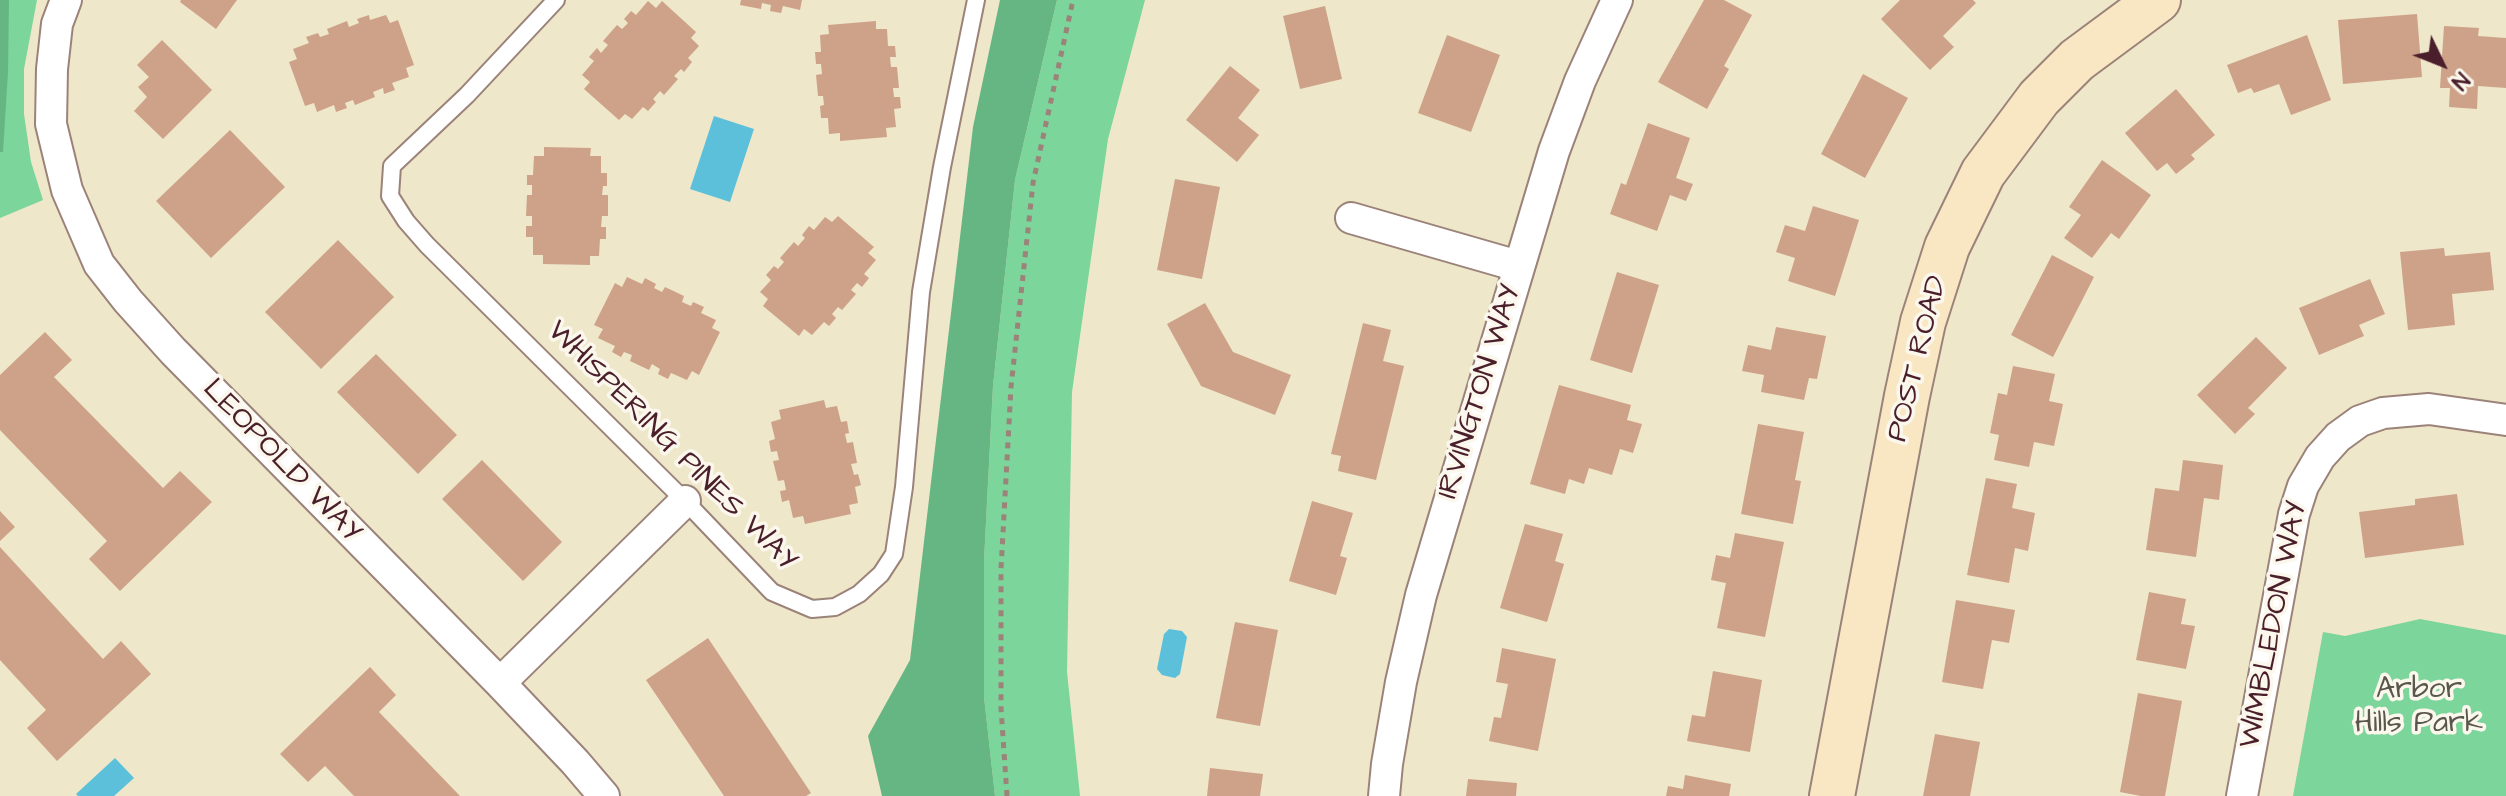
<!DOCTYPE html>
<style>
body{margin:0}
#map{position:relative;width:2506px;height:796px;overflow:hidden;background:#eee7ca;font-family:"Architects Daughter",sans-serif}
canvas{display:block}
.north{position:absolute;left:2402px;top:24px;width:80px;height:80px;-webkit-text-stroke:6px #fbf7ec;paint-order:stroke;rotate:133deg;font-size:22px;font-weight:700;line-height:32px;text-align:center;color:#4a1f2b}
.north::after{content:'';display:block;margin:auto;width:28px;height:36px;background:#4a1f2b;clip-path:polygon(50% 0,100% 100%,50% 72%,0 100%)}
</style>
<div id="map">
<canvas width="2506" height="796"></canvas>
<div class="north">N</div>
</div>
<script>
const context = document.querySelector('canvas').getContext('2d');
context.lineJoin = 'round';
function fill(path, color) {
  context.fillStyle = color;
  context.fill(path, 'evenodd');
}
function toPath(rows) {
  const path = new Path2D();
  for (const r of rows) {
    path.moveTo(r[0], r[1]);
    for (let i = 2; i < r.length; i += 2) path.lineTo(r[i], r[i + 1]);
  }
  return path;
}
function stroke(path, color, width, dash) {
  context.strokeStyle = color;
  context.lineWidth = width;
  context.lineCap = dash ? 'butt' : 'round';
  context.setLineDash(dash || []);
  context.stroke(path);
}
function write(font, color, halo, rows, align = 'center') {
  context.font = font + ' "Architects Daughter",sans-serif';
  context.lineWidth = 7;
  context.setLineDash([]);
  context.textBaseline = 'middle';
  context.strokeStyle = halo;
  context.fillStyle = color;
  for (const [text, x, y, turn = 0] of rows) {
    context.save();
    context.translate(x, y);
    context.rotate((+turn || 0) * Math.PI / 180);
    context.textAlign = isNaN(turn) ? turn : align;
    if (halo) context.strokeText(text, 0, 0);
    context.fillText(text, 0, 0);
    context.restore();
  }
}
fill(toPath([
 [0,0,37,0,24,69,24,114,31,162,43,200,0,218],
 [1057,0,1145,0,1108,139,1072,392,1067,672,1080,796,995,796,984,697,984,561,993,386,1015,180],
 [2420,619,2506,635,2506,796,2293,796,2323,632,2345,636]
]), '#7cd59a');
fill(toPath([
 [0,0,9,0,8,72,3,152,0,152],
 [1000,0,1057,0,1015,180,993,386,984,561,984,697,995,796,882,796,868,736,910,660,973,127]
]), '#65b682');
fill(toPath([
 [714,116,754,129,730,202,690,189],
 [1169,629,1182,631,1187,637,1180,674,1175,678,1162,675,1157,669,1164,634],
 [115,758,134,778,114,796,78,796,76,794]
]), '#5dc0db');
fill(toPath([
 [181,0,237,0,216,29,180,2],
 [741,0,802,0,800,10,783,6,781,13,770,11,771,5,762,3,761,9,740,5],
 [1704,0,1724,0,1752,15,1724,66,1729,69,1707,109,1658,82],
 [1900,0,1973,0,1976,3,1943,36,1954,47,1930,70,1881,19],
 [648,1,656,8,662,1,696,32,691,38,699,46,688,58,692,62,684,72,681,69,674,76,678,79,664,95,660,91,653,99,656,102,648,111,643,107,632,119,625,114,619,120,584,89,590,82,582,75,594,61,589,57,597,48,601,53,608,45,603,41,617,25,622,29,628,23,624,19,631,11,636,15],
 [1325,6,1342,79,1300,89,1283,16],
 [2417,14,2422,77,2343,84,2338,20],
 [369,15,370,20,386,15,390,23,398,20,414,65,406,68,409,77,392,83,395,90,384,94,383,88,373,92,375,97,355,105,353,100,345,103,347,108,336,112,334,105,317,112,314,103,305,106,289,62,297,59,293,49,309,43,306,37,318,33,320,37,329,34,327,29,347,21,349,27,359,23,357,19],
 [876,21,876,29,887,29,888,46,895,46,896,57,890,57,891,67,897,67,899,88,893,88,894,97,900,97,901,108,894,109,896,127,886,128,887,137,840,141,840,133,829,134,828,118,821,118,820,106,824,105,823,96,818,96,816,75,822,74,821,64,816,64,815,52,821,52,820,35,829,34,828,25],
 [2444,26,2479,28,2478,36,2506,38,2506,88,2478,86,2477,109,2449,107,2450,88,2440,88],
 [1447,35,1500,55,1471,132,1418,113],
 [2307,35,2331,100,2291,115,2279,84,2254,93,2251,88,2238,93,2227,65],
 [162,40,212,90,163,139,134,111,147,97,138,87,149,77,137,65],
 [1230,66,1260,90,1238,118,1259,135,1237,162,1186,120],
 [1863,74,1908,98,1865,178,1821,154],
 [2176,89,2215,135,2191,155,2195,159,2176,174,2167,163,2157,171,2125,133],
 [1648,123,1690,138,1676,178,1693,184,1686,201,1670,195,1657,231,1610,214,1621,183,1626,185],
 [230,130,285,187,211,258,156,201],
 [544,147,591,148,590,156,601,156,601,173,607,173,607,186,603,186,602,195,608,195,608,216,602,216,601,227,606,227,606,239,600,239,599,256,590,256,590,265,543,264,543,255,533,255,533,237,526,237,526,226,532,226,532,216,526,216,527,195,532,195,532,185,527,185,527,175,533,175,534,156,544,156],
 [2102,160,2151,195,2119,239,2111,233,2092,258,2064,238,2081,215,2069,207],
 [1175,179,1220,187,1202,279,1157,270],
 [1813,206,1859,220,1835,296,1788,281,1795,258,1776,252,1785,225,1805,231],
 [838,216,874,247,868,253,876,260,864,274,869,278,862,287,857,283,851,290,856,294,842,310,838,307,832,314,836,318,829,326,824,322,812,335,804,329,799,336,763,306,768,299,760,292,771,280,766,275,774,266,778,269,784,262,780,258,794,242,798,246,805,238,802,235,809,226,814,230,825,217,832,222],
 [338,240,394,297,321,369,265,312],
 [2444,248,2445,256,2490,252,2494,290,2452,294,2455,325,2408,330,2400,252],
 [2052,255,2094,277,2053,357,2011,335],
 [1617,272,1659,285,1632,373,1590,360],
 [627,277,642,284,645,278,656,284,654,288,662,292,665,287,684,296,682,302,691,306,693,302,704,307,701,313,716,320,712,328,720,332,699,375,692,371,687,380,671,373,668,379,658,374,660,369,652,364,649,370,630,361,632,355,624,352,621,357,612,352,615,346,598,338,603,329,594,325,615,283,622,287],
 [2370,279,2385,314,2359,325,2364,336,2319,355,2299,308],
 [1205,303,1233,352,1291,375,1275,415,1201,386,1167,324],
 [1363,323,1391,330,1383,361,1404,366,1376,480,1338,471,1341,456,1331,454],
 [1776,327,1826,336,1817,379,1809,378,1804,400,1761,392,1764,375,1742,371,1748,345,1771,350],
 [45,332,72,360,54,377,163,488,180,471,212,502,120,591,89,559,107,541,0,430,0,375],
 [2256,337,2287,368,2248,408,2255,414,2235,434,2197,395],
 [376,354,457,435,418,474,337,392],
 [2013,366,2055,374,2049,401,2063,404,2054,446,2034,442,2029,467,1994,460,1999,435,1990,433,1998,393,2007,395],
 [1559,385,1631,405,1627,420,1642,424,1633,453,1620,449,1612,475,1589,468,1584,484,1569,479,1565,494,1530,484],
 [824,400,826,408,837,406,841,422,847,421,849,433,845,434,847,443,853,442,857,463,851,464,854,475,858,474,861,485,855,487,858,503,849,505,851,514,805,524,803,516,793,518,789,500,782,502,780,491,786,490,784,480,778,481,773,461,779,460,777,451,771,452,769,441,775,439,771,422,781,419,779,410],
 [1758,424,1804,432,1795,480,1801,481,1793,524,1741,514],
 [482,460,562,542,523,581,442,499],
 [2183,460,2223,465,2219,500,2204,498,2196,557,2146,550,2155,488,2179,491],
 [1986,478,2017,484,2012,508,2035,513,2028,551,2015,548,2009,583,1967,575],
 [2457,494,2464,545,2365,558,2359,512,2415,505,2415,499],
 [1312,501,1353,513,1340,556,1347,558,1336,595,1289,581],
 [0,511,15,527,0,541],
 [1525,524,1563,534,1555,561,1564,564,1547,622,1500,608],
 [1735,533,1784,542,1765,637,1717,628,1726,583,1711,580,1716,555,1730,558],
 [0,547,103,659,121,641,151,674,57,761,27,728,46,710,0,660],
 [2149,592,2186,599,2181,624,2195,626,2186,669,2136,660],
 [1956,600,2015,610,2009,643,1992,640,1983,689,1942,682],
 [1235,622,1278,630,1260,726,1216,718],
 [708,638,811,793,806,796,724,796,646,680],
 [1502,648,1556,659,1538,751,1489,741,1494,717,1501,718,1508,684,1496,682],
 [370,667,396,695,379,712,460,796,354,796,325,766,308,782,280,754],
 [1713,671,1762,680,1750,752,1687,741,1692,715,1705,717],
 [2138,693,2182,701,2165,796,2141,796,2120,792],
 [1935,734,1980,742,1970,796,1923,796],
 [1210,768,1263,774,1260,796,1207,796],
 [1685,775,1731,784,1729,796,1666,796,1668,786,1683,789],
 [1468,779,1517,783,1516,796,1466,796]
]), '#cea289');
const lane = toPath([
 [556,0,467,95,392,166,390,196,406,221,427,245,685,501,772,592,812,609,835,607,859,594,881,574,894,554,904,487,921,292,942,167,976,0]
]);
const street = toPath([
 [66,0,57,24,52,69,51,124,67,190,99,264,128,301,173,351,500,683,575,762,604,796],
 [1351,218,1518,266],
 [500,683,685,501],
 [1384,796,1387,764,1401,682,1421,595,1554,151,1580,81,1617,0],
 [2242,796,2294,514,2303,486,2320,457,2338,437,2360,421,2383,413,2429,409,2506,420]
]);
const secondary = toPath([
 [1832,796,1907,396,1923,322,1947,247,1983,173,2039,98,2077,60,2158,0]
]);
stroke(lane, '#9c837a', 20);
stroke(street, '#9c837a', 34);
stroke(secondary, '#9c837a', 48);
stroke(toPath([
 [1007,796,1001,708,1001,569,1011,387,1033,183,1073,0]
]), '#9c837a', 5, [6, 6]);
stroke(lane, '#fff', 16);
stroke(street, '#fff', 30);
stroke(secondary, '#f9e7c3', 44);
write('30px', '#4a1f2b', '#fbf7ec', [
 ["POST ROAD",1919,359,-76],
 ["IRVINGTON WAY",1481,392,-73],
 ["WHISPERING PINES WAY",671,447,45],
 ["LEOPOLD WAY",281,462,46],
 ["WIMBLEDON WAY",2275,625,-79]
]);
write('30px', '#59564c', '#fbf7ec', [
 ["Arbor",2419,691],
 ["Hills Park",2419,725]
]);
</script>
